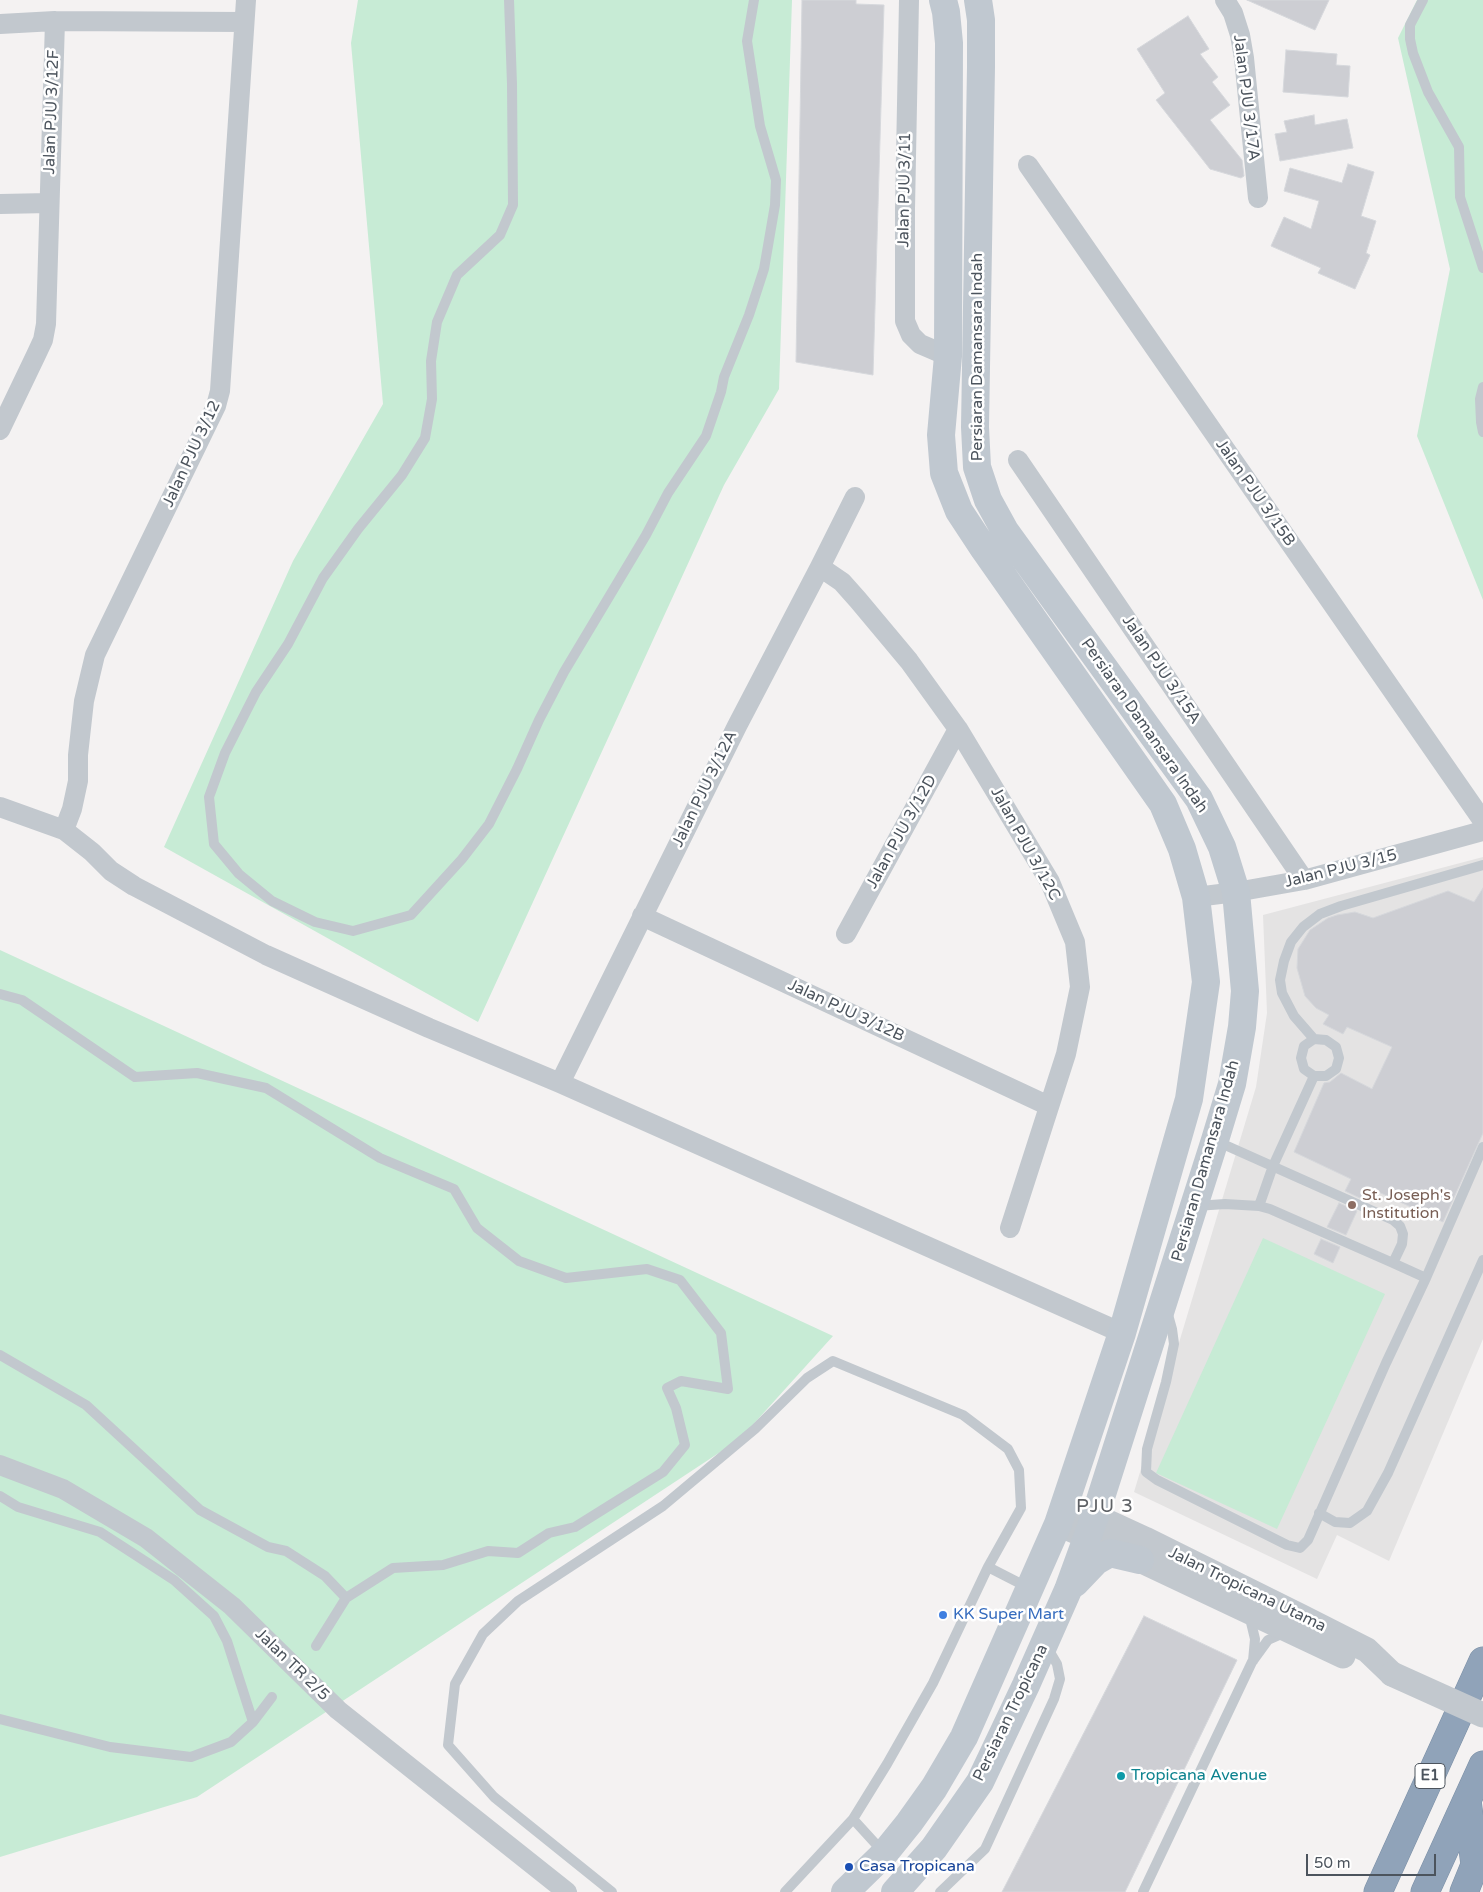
<!DOCTYPE html>
<style>
body{margin:0}
#map{position:relative;width:1483px;height:1892px;overflow:hidden;background:#f4f2f2;font-family:"Varela Round",sans-serif}
canvas{display:block}
.scale{position:absolute;left:1306px;top:1854px;width:130px;height:22px;box-sizing:border-box;border:2px solid #4c545d;border-top:0;padding-left:6px;font-size:15px;line-height:18px;white-space:nowrap;color:#4c545d;-webkit-text-stroke:4px #fff;paint-order:stroke}
</style>
<div id="map">
<canvas width="1483" height="1892"></canvas>
<div class="scale">50 m</div>
</div>
<script>
const context = document.querySelector('canvas').getContext('2d');
context.lineJoin = 'round';
function fill(path, color) {
  context.fillStyle = color;
  context.fill(path, 'evenodd');
}
function toPath(rows) {
  const path = new Path2D();
  for (const r of rows) {
    path.moveTo(r[0], r[1]);
    for (let i = 2; i < r.length; i += 2) path.lineTo(r[i], r[i + 1]);
  }
  return path;
}
function stroke(path, color, width, dash) {
  context.strokeStyle = color;
  context.lineWidth = width;
  context.lineCap = dash ? 'butt' : 'round';
  context.setLineDash(dash || []);
  context.stroke(path);
}
function write(font, color, halo, rows, align = 'center') {
  context.font = font + ' "Varela Round",sans-serif';
  context.lineWidth = 5;
  context.setLineDash([]);
  context.textBaseline = 'middle';
  context.strokeStyle = halo;
  context.fillStyle = color;
  for (const [text, x, y, turn = 0] of rows) {
    context.save();
    context.translate(x, y);
    context.rotate((+turn || 0) * Math.PI / 180);
    context.textAlign = isNaN(turn) ? turn : align;
    if (halo) context.strokeText(text, 0, 0);
    context.fillText(text, 0, 0);
    context.restore();
  }
}
fill(toPath([
 [1483,857,1483,1339,1389,1561,1337,1535,1317,1579,1134,1492,1256,1087,1267,1013,1263,915]
]), '#e4e3e3');
fill(toPath([
 [358,0,792,0,779,389,724,485,478,1022,164,847,293,561,383,404,351,43],
 [1417,0,1483,0,1483,600,1417,436,1450,269,1398,38],
 [0,950,833,1336,740,1439,197,1797,0,1857],
 [1263,1238,1385,1294,1277,1529,1156,1473]
]), '#c7ebd5');
const building = toPath([
 [802,0,856,0,856,4,884,5,873,375,796,362,802,0],
 [1247,0,1329,0,1315,30,1247,0],
 [1188,16,1209,49,1200,54,1218,77,1212,82,1230,105,1210,120,1242,160,1244,176,1241,178,1210,169,1156,100,1165,93,1137,49,1188,16],
 [1286,50,1337,54,1336,65,1350,66,1348,97,1283,92,1286,50],
 [1314,115,1315,125,1347,119,1353,148,1280,161,1275,134,1287,132,1284,121,1314,115],
 [1348,164,1374,172,1361,216,1376,221,1366,253,1370,255,1355,289,1318,273,1321,268,1271,246,1284,217,1311,229,1319,201,1284,191,1290,168,1342,183,1348,164],
 [1483,888,1483,1133,1443,1222,1368,1187,1362,1199,1345,1191,1351,1179,1294,1152,1324,1083,1330,1082,1341,1073,1372,1089,1392,1047,1347,1027,1343,1034,1323,1024,1329,1015,1316,1008,1305,996,1297,968,1298,949,1310,930,1328,918,1337,915,1355,912,1373,918,1448,891,1474,902,1483,888],
 [1339,1203,1357,1211,1346,1235,1327,1227,1339,1203],
 [1321,1239,1340,1247,1333,1263,1314,1254,1321,1239],
 [1144,1616,1237,1660,1125,1892,1002,1892,1144,1616]
]);
fill(building, '#cdced3');
stroke(building, '#d6d8dc', 1);
const motorway = toPath([
 [1378,1892,1483,1661],
 [1425,1892,1483,1765],
 [1464,1892,1475,1865,1467,1800]
]);
stroke(motorway, '#7b8fa5', 29);
stroke(toPath([
 [509,0,512,84,513,205,500,235,457,275,437,322,431,361,432,399,425,438,402,475,358,529,323,578,288,644,256,692,225,753,209,797,214,844,239,874,272,901,315,922,353,931,411,915,462,859,489,824,517,769,539,720,564,672,646,535,668,493,706,436,721,392,724,377,749,315,764,269,775,205,776,180,760,126,747,41,754,0],
 [1423,0,1410,25,1410,39,1413,53,1428,92,1459,147,1460,197,1483,268],
 [1483,387,1480,399,1481,422,1483,432],
 [0,994,22,1000,135,1077,197,1073,266,1088,380,1158,454,1189,477,1228,519,1261,566,1278,647,1269,680,1280,721,1333,728,1389,681,1381,667,1388,676,1408,685,1445,663,1472,575,1527,549,1533,518,1553,488,1551,443,1565,393,1568,346,1598,316,1646],
 [1314,1039,1304,1046,1301,1058,1304,1069,1314,1076,1326,1076,1336,1069,1339,1058,1336,1047,1326,1040,1314,1039,1294,1016,1282,993,1280,980,1284,961,1291,942,1303,927,1320,914,1341,906,1483,865],
 [1196,1206,1225,1204,1259,1206,1270,1209,1393,1263,1402,1244,1403,1234,1400,1226,1393,1220,1216,1141],
 [1259,1206,1273,1166,1314,1076],
 [1393,1263,1426,1278],
 [1167,1311,1172,1329,1174,1344,1166,1382,1147,1449,1146,1472,1157,1480,1287,1545,1300,1548,1308,1540,1386,1363,1426,1278,1483,1147],
 [0,1355,86,1405,200,1510,268,1547,286,1551,325,1576,346,1598],
 [0,1496,18,1507,100,1532,174,1580,214,1616,227,1641,253,1722],
 [1319,1513,1335,1522,1350,1523,1367,1511,1388,1473,1483,1260],
 [988,1567,1029,1588],
 [1249,1614,1255,1639,1253,1661],
 [0,1719,110,1747,191,1757,231,1742,253,1722,272,1697],
 [853,1819,884,1853],
 [612,1892,494,1797,448,1745,455,1684,483,1634,518,1601,663,1506,755,1429,807,1378,833,1361,963,1415,1008,1449,1019,1470,1021,1508,988,1567,933,1683,887,1764,853,1819,785,1892],
 [940,1892,985,1849,1054,1699,1060,1679,1057,1664,1047,1647],
 [1143,1892,1252,1662,1268,1640,1286,1632]
]), '#c2c8ce', 10);
stroke(toPath([
 [909,0,905,209,905,321,911,335,920,344,948,356],
 [1225,0,1233,13,1240,35,1244,58,1258,198],
 [0,24,55,21,244,22],
 [1028,165,1483,821],
 [0,204,49,203],
 [0,430,36,355,43,340,46,324,55,21],
 [1018,460,1304,880],
 [820,567,842,582,858,600,909,661,958,729,1050,882,1075,942,1080,987,1066,1054,1010,1228],
 [0,807,64,830,92,852,111,871,134,886,266,955,429,1028,560,1083,1122,1333],
 [64,830,72,809,78,781,78,755,84,701,95,655,216,406,220,391,246,0],
 [1196,897,1236,892,1304,880,1483,831],
 [642,916,1049,1106],
 [846,934,958,729],
 [560,1083,737,726,820,567,855,497],
 [0,1465,63,1489,146,1538,232,1606,338,1710,567,1892]
]), '#c2c8ce', 20);
stroke(toPath([
 [1065,1505,1095,1516,1145,1539,1302,1617,1367,1650,1392,1674],
 [1058,1524,1112,1547,1343,1656]
]), '#c2c8ce', 25);
stroke(toPath([
 [1075,1583,1096,1561,1110,1553,1140,1560],
 [845,1892,884,1854,909,1823,934,1788,964,1737,1058,1524,1122,1333,1189,1099,1206,982,1196,897,1182,849,1163,804,984,549,959,511,944,473,941,435,948,356,949,43,946,12,943,0],
 [895,1892,934,1848,980,1782,1026,1685,1068,1590,1095,1516,1215,1140,1232,1084,1242,1027,1245,991,1236,892,1222,847,1199,799,1005,531,988,500,977,467,975,427,981,67,981,20,978,0]
]), '#c0c8d0', 28);
stroke(motorway, '#90a3b9', 28);
stroke(toPath([
 [1392,1674,1483,1715]
]), '#c2c8ce', 25);
for (const [x, y, r, color] of [
 [1352,1205,5,"#8d6e63"],
 [943,1615,5,"#3f7fe0"],
 [1121,1776,5,"#0f9aa8"],
 [849,1867,5,"#1a4fb4"]
]) {
  const dot = new Path2D();
  dot.arc(x, y, r, 0, 2 * Math.PI);
  context.fillStyle = color;
  context.fill(dot);
  stroke(dot, '#fff', 2);
}
for (const [x, y, w] of [
 [1430,1776,30]
]) {
  const box = new Path2D();
  box.roundRect(x - w / 2, y - 12.5, w, 25, 4);
  context.fillStyle = '#fff';
  context.fill(box);
  stroke(box, '#4c545d', 1);
}
write('bold 15px', '#4c545d', null, [
 ["E1",1430,1776]
]);
write('16px', '#4c545d', '#fff', [
 ["Jalan PJU 3/17A",1246,98,83],
 ["Jalan PJU 3/12F",52,112,-88],
 ["Jalan PJU 3/11",905,190,-89],
 ["Persiaran Damansara Indah",978,357,-90],
 ["Jalan PJU 3/12",192,454,-65],
 ["Jalan PJU 3/15B",1255,493,55],
 ["Jalan PJU 3/15A",1161,670,56],
 ["Persiaran Damansara Indah",1144,726,55],
 ["Jalan PJU 3/12A",705,789,-64],
 ["Jalan PJU 3/12D",902,832,-61],
 ["Jalan PJU 3/12C",1025,844,61],
 ["Jalan PJU 3/15",1341,869,-14],
 ["Jalan PJU 3/12B",846,1011,25],
 ["Persiaran Damansara Indah",1206,1161,-74],
 ["Jalan Tropicana Utama",1247,1590,26],
 ["Jalan TR 2/5",292,1665,44],
 ["Persiaran Tropicana",1011,1713,-64]
]);
write('16px', '#785e54', '#fff', [
 ["St. Joseph's",1362,1196],
 ["Institution",1362,1214]
], 'left');
write('16px', '#366cbe', '#fff', [
 ["KK Super Mart",953,1615]
], 'left');
write('16px', '#0d838f', '#fff', [
 ["Tropicana Avenue",1131,1776]
], 'left');
write('16px', '#164399', '#fff', [
 ["Casa Tropicana",859,1867]
], 'left');
context.letterSpacing = '1px';
write('19px', '#5f6266', '#fff', [
 ["PJU 3",1105,1507]
]);
context.letterSpacing = '0px';
</script>
